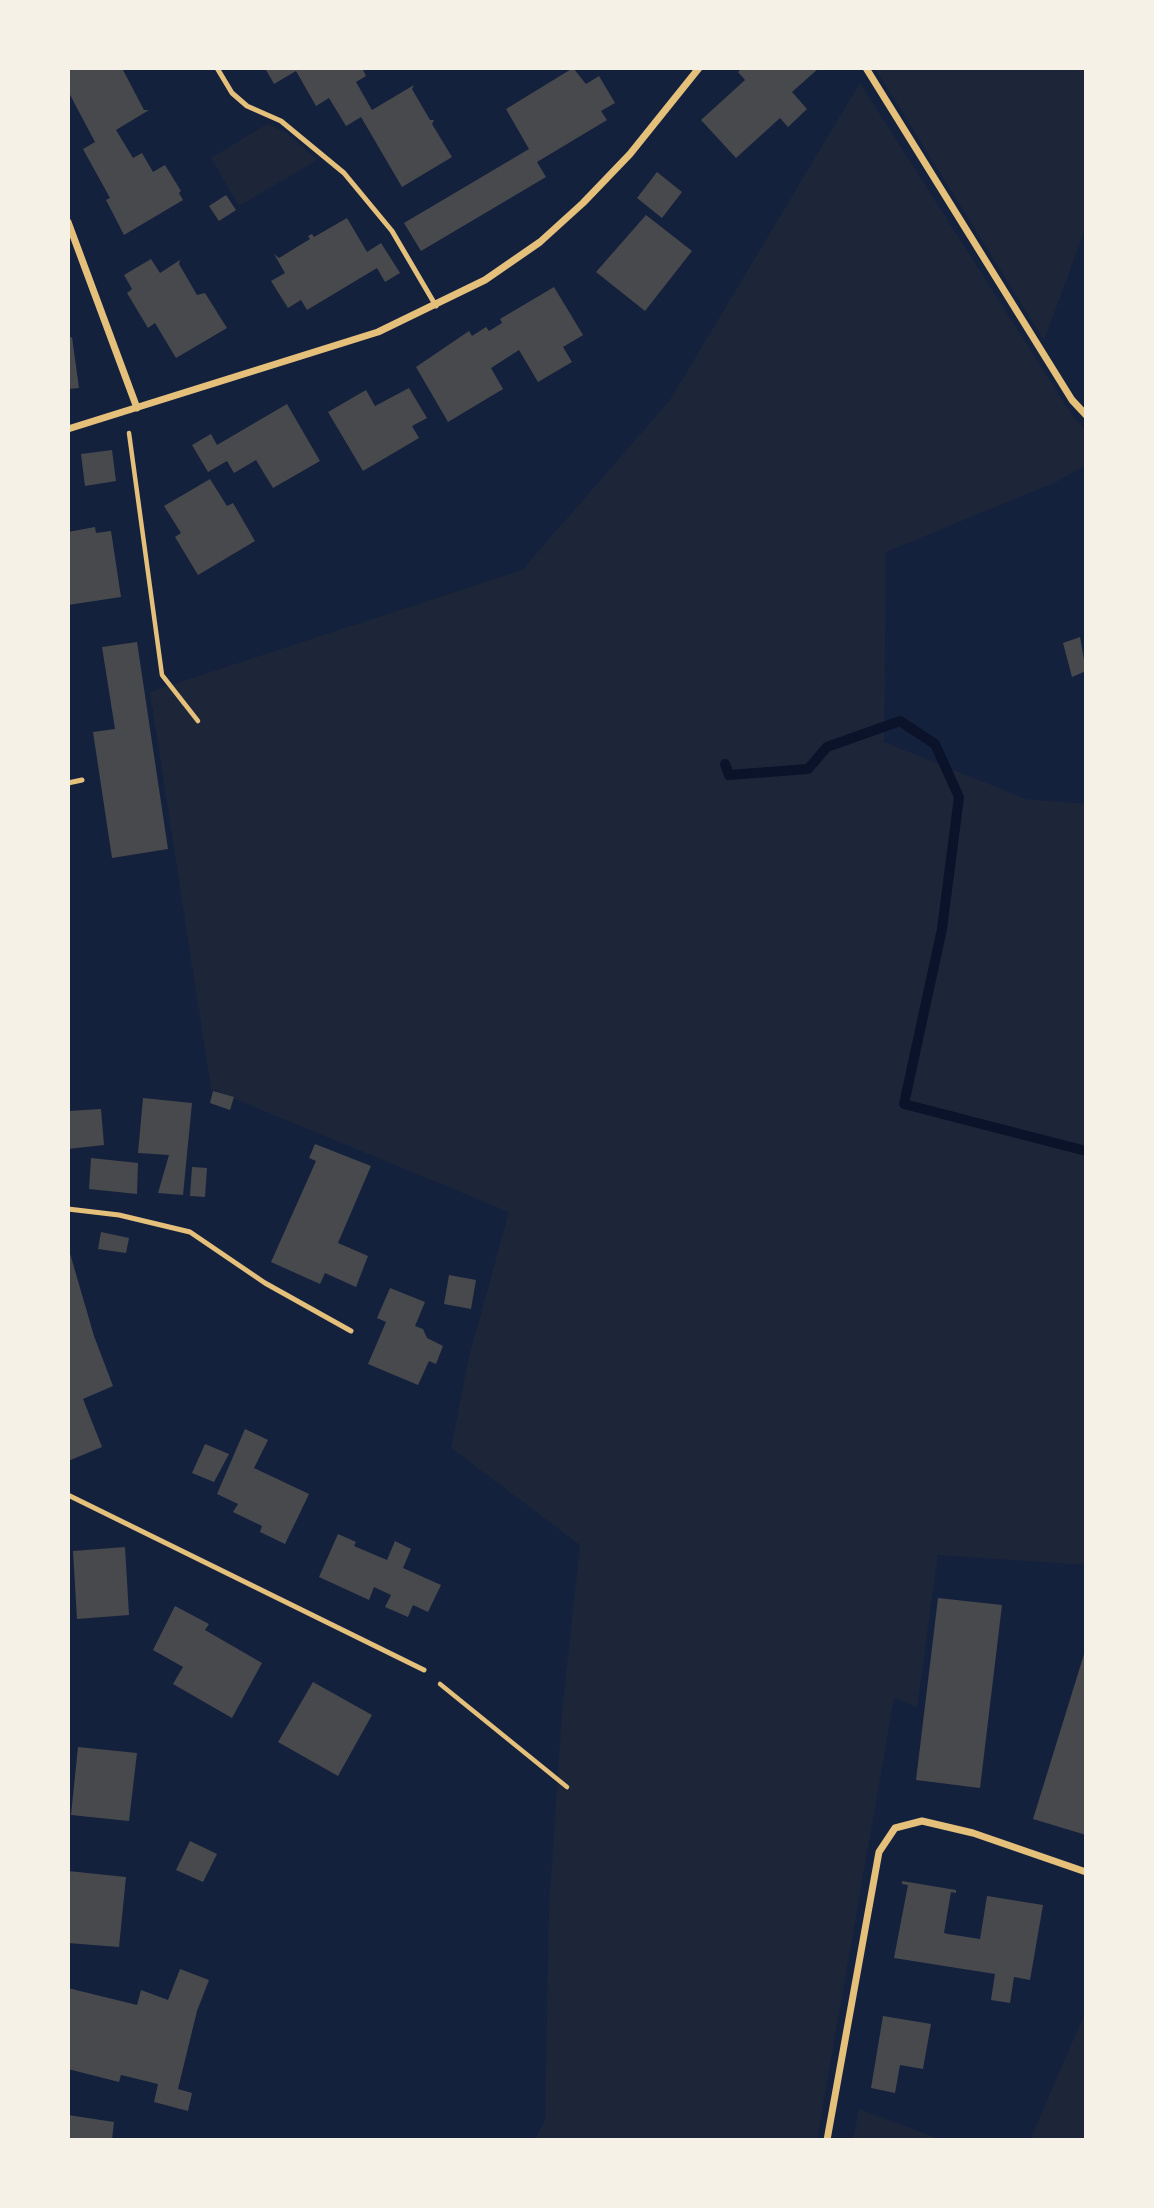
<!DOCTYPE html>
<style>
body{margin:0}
#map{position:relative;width:1154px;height:2208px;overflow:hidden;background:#14213d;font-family:"Golos Text",sans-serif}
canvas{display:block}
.frame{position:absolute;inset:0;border:70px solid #f6f1e7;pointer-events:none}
</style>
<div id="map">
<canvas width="1154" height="2208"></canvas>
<div class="frame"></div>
</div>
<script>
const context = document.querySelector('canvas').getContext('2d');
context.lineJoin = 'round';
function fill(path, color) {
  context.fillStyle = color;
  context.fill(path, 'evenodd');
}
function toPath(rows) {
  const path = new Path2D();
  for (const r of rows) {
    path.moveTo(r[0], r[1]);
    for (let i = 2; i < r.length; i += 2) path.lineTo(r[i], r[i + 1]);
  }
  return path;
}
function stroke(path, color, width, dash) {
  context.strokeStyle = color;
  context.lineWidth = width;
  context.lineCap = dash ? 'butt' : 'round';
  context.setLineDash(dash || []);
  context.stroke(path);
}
fill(toPath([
 [875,68,1086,68,1086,227,1044,340],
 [860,83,1072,415,1086,430,1086,465,1056,482,886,552,884,742,1026,799,1086,804,1086,1565,938,1555,917,1707,894,1698,817,2140,535,2140,545,2120,549,1908,562,1712,580,1545,451,1448,468,1361,509,1212,211,1089,150,692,522,570,670,400],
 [267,124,287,133,317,160,239,206,211,158],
 [1086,2011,1086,2140,1030,2140],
 [859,2109,942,2140,853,2140]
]), '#1d2539');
stroke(toPath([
 [725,764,729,775,808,769,827,747,900,721,935,744,959,797,942,929,904,1104,1086,1151]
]), '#0b132b', 10);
fill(toPath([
 [68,68,122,68,144,110,149,110,116,130,133,158,142,153,153,172,165,165,181,191,179,193,183,200,124,235,106,200,110,198,83,149,95,142,68,91],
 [265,68,362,68,366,76,356,82,372,110,414,85,412,89,430,120,434,120,432,124,452,157,402,187,361,117,346,126,329,98,316,106,296,71,274,84],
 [573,68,586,84,599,76,615,103,601,111,607,120,537,162,546,177,421,251,404,223,529,149,506,109],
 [742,68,819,68,792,92,807,109,788,127,780,118,736,158,701,120,745,80,738,72],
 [657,172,682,192,662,218,637,198],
 [226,195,236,210,219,221,209,206],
 [646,215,692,251,645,311,596,272],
 [347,218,367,252,381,243,400,273,385,282,377,268,307,310,301,300,288,308,271,281,285,273,274,254,279,258,310,239,308,236,312,234,314,237],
 [151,259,160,273,180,260,179,264,197,295,205,293,227,328,176,358,155,323,148,328,127,293,132,289,124,275],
 [554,287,583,335,563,347,572,362,538,382,519,350,491,368,503,389,448,422,416,367,469,331,472,336,486,327,489,331,502,323,500,319],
 [72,337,79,388,68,389,68,338],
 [409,388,427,418,412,426,419,438,363,471,328,412,366,390,375,406],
 [287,404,320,461,273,488,256,460,234,473,227,461,208,472,192,445,211,434,217,445],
 [112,450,116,481,85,486,81,454],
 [210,479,227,506,233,503,255,541,198,575,175,537,181,533,164,506],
 [95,527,96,533,111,531,121,597,68,605,68,532],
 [1080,637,1086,671,1072,677,1063,643],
 [137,642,168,849,112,858,93,732,115,729,102,647],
 [213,1091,234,1097,230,1110,210,1103],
 [143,1098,192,1103,183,1195,158,1193,169,1155,138,1153],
 [101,1109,104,1145,68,1149,68,1111],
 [315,1144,371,1166,338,1243,368,1256,356,1287,325,1273,320,1284,271,1262,316,1161,309,1158],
 [91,1158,138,1163,137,1194,89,1189],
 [192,1167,207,1168,205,1197,190,1196],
 [101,1232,129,1238,126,1253,98,1249],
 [69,1250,94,1336,113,1386,83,1399,102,1447,68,1461],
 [449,1275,476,1280,471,1309,444,1304],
 [390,1288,425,1302,415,1326,423,1329,427,1338,443,1346,436,1364,429,1361,418,1385,368,1364,386,1322,377,1318],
 [245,1429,268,1440,254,1468,309,1494,285,1544,260,1532,262,1526,233,1512,238,1504,217,1494],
 [205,1444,229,1454,214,1482,192,1473],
 [338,1534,356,1542,354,1546,387,1560,395,1541,411,1549,403,1568,441,1585,428,1612,413,1605,408,1617,385,1607,391,1595,374,1587,369,1600,319,1577],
 [125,1547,129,1615,77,1619,73,1551],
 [938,1598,1002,1605,980,1788,916,1780],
 [175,1606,209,1624,205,1630,262,1663,232,1718,173,1684,183,1667,153,1650],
 [1085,1651,1086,1651,1086,1835,1033,1819],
 [313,1682,372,1715,338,1776,278,1742],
 [78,1747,137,1753,129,1821,71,1815],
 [190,1841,217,1854,203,1882,176,1870],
 [68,1871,126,1877,119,1947,68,1943],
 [902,1881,956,1890,956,1893,951,1892,944,1933,948,1934,980,1939,987,1896,1043,1905,1030,1980,1014,1977,1010,2003,991,2000,995,1974,894,1958,908,1885,902,1884],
 [180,1969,209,1980,197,2011,178,2089,192,2093,188,2111,154,2102,158,2084,121,2075,119,2082,68,2069,68,1988,137,2005,141,1990,168,2000],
 [883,2016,931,2024,923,2069,900,2065,895,2093,871,2088],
 [68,2115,114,2122,112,2140,68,2140]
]), '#48494c');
stroke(toPath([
 [129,433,162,675,198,721],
 [440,1684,567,1787]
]), '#e5c07b', 4.5);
stroke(toPath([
 [217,68,232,93,247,106,281,121,344,173,392,231,436,306],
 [68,783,82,780],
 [68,1209,119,1215,190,1232,265,1283,351,1331],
 [68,1495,424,1670]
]), '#e5c07b', 5);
stroke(toPath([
 [866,68,1072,400,1086,415],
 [68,222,137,408],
 [68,429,378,332,485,280,540,242,583,203,630,154,699,68],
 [827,2140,879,1852,895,1828,922,1821,973,1833,1086,1872]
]), '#e5c07b', 7);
</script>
